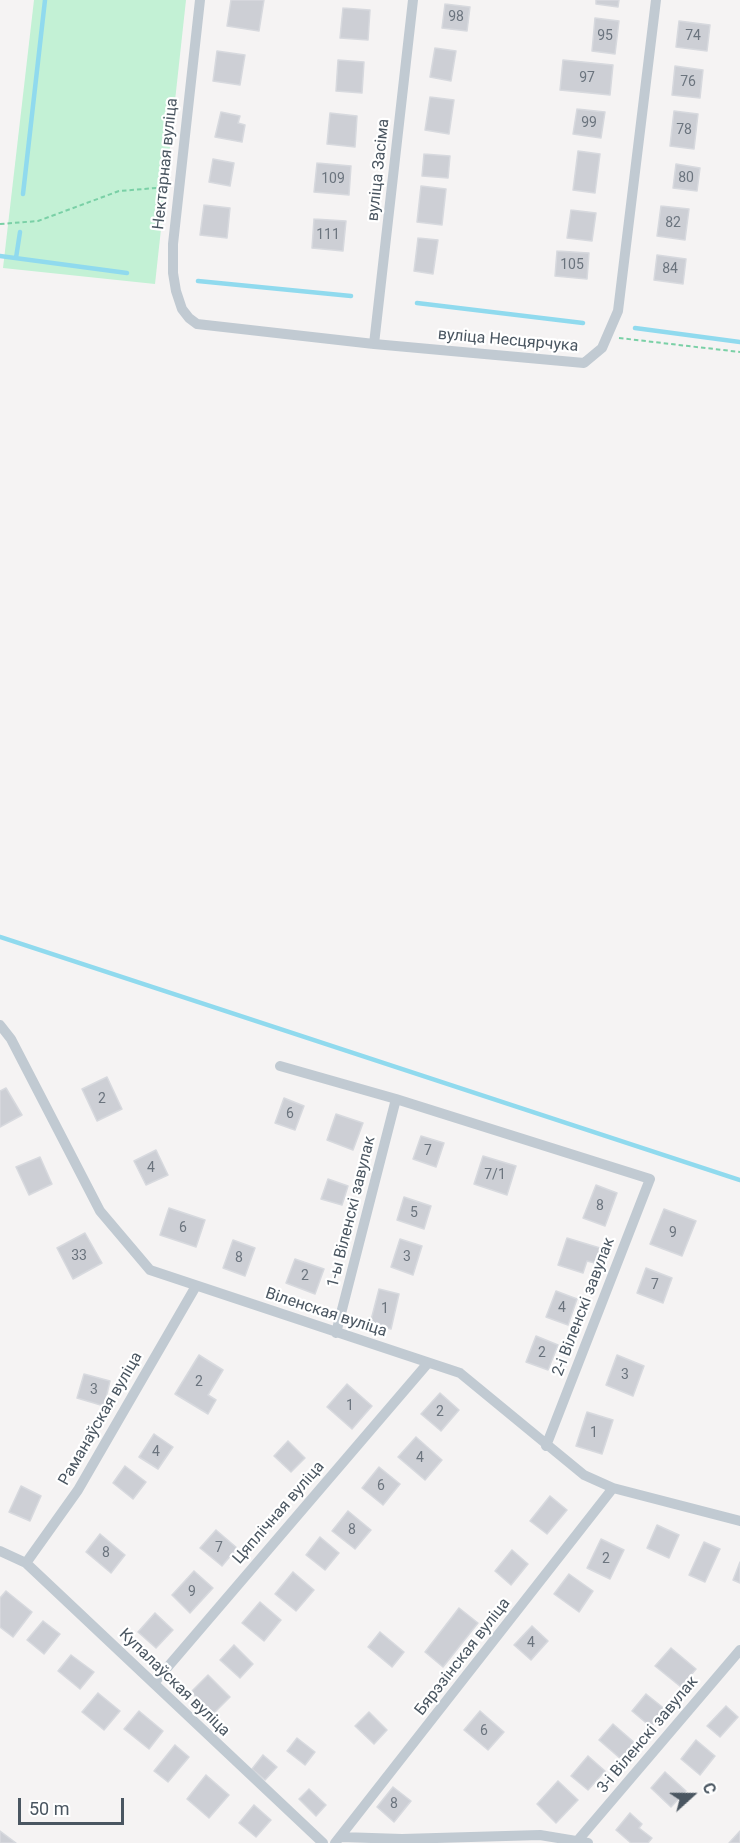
<!DOCTYPE html>
<meta charset="utf-8">
<style>
body{margin:0}
#map{position:relative;width:740px;height:1843px;overflow:hidden;background:#f5f3f3;font-family:Roboto,sans-serif}
canvas{display:block}
.north{position:absolute;left:662px;top:1765px;width:60px;height:60px;-webkit-text-stroke:4px #fff;paint-order:stroke;rotate:69deg;font-size:16px;font-weight:700;line-height:24px;text-align:center;color:#4a5661}
.north::after{content:'';display:block;margin:auto;width:21px;height:27px;background:#4a5661;clip-path:polygon(50% 0,100% 100%,50% 72%,0 100%)}
.scale{position:absolute;left:18px;top:1798px;width:106px;height:27px;box-sizing:border-box;border:3px solid #4a5661;border-top:0;padding-left:8px;font-size:18px;line-height:21px;white-space:nowrap;color:#4a5661;-webkit-text-stroke:4px #fff;paint-order:stroke}
</style>
<div id="map">
<canvas width="740" height="1843"></canvas>
<div class="north">С</div>
<div class="scale">50 m</div>
</div>
<script>
const context = document.querySelector('canvas').getContext('2d');
context.lineJoin = 'round';
function fill(path, color) {
  context.fillStyle = color;
  context.fill(path, 'evenodd');
}
function toPath(rows) {
  const path = new Path2D();
  for (const r of rows) {
    path.moveTo(r[0], r[1]);
    for (let i = 2; i < r.length; i += 2) path.lineTo(r[i], r[i + 1]);
  }
  return path;
}
function stroke(path, color, width, dash) {
  context.strokeStyle = color;
  context.lineWidth = width;
  context.lineCap = dash ? 'butt' : 'round';
  context.setLineDash(dash || []);
  context.stroke(path);
}
function write(font, color, halo, rows, align = 'center') {
  context.font = font + ' Roboto,sans-serif';
  context.lineWidth = 4.5;
  context.setLineDash([]);
  context.textBaseline = 'middle';
  context.strokeStyle = halo;
  context.fillStyle = color;
  for (const [text, x, y, turn = 0] of rows) {
    context.save();
    context.translate(x, y);
    context.rotate((+turn || 0) * Math.PI / 180);
    context.textAlign = isNaN(turn) ? turn : align;
    if (halo) context.strokeText(text, 0, 0);
    context.fillText(text, 0, 0);
    context.restore();
  }
}
fill(toPath([
 [34,0,186,0,155,284,3,268]
]), '#c3f1d5');
stroke(toPath([
 [23,194,45,0],
 [0,256,127,273],
 [16,258,20,232],
 [198,281,351,296],
 [417,303,583,323],
 [635,328,740,342],
 [0,937,740,1180]
]), '#90daee', 4.5);
const building = toPath([
 [231,0,264,0,259,31,227,26,231,0],
 [596,0,619,0,618,7,596,4,596,0],
 [445,4,470,7,467,31,442,28,445,4],
 [343,8,370,10,368,40,340,38,343,8],
 [595,18,619,21,615,54,592,51,595,18],
 [679,21,710,25,707,51,676,47,679,21],
 [435,48,456,51,451,81,430,77,435,48],
 [217,51,245,55,240,85,213,81,217,51],
 [338,60,364,62,362,93,336,91,338,60],
 [563,60,613,65,610,95,560,90,563,60],
 [675,66,703,70,700,98,672,95,675,66],
 [430,97,454,100,449,134,425,130,430,97],
 [577,109,605,112,601,138,573,134,577,109],
 [674,111,698,114,694,149,670,146,674,111],
 [221,112,240,116,238,123,245,125,242,142,215,137,221,112],
 [330,113,357,116,355,147,327,144,330,113],
 [578,151,600,154,595,193,573,190,578,151],
 [424,154,450,156,448,178,422,176,424,154],
 [213,159,234,163,230,186,209,182,213,159],
 [317,163,351,166,349,195,314,192,317,163],
 [676,164,700,168,697,191,673,188,676,164],
 [421,186,446,189,442,225,417,222,421,186],
 [204,205,230,208,227,238,200,235,204,205],
 [661,206,689,209,685,240,657,236,661,206],
 [571,210,596,213,592,241,567,238,571,210],
 [314,219,346,221,343,251,312,248,314,219],
 [418,238,438,240,433,274,414,271,418,238],
 [557,251,589,253,587,279,555,276,557,251],
 [657,255,686,259,683,284,654,280,657,255],
 [107,1077,122,1109,97,1121,82,1089,107,1077],
 [6,1088,22,1115,0,1127,0,1091,6,1088],
 [284,1098,304,1106,295,1130,275,1123,284,1098],
 [336,1114,363,1123,353,1150,327,1140,336,1114],
 [421,1136,444,1143,436,1167,413,1159,421,1136],
 [156,1150,168,1175,146,1185,134,1161,156,1150],
 [483,1156,516,1166,507,1195,474,1184,483,1156],
 [40,1157,52,1184,29,1195,16,1167,40,1157],
 [328,1179,348,1186,342,1205,321,1199,328,1179],
 [596,1185,617,1193,605,1226,583,1218,596,1185],
 [404,1197,431,1206,424,1229,397,1220,404,1197],
 [169,1208,205,1220,196,1247,160,1235,169,1208],
 [664,1209,696,1221,682,1256,650,1244,664,1209],
 [85,1233,102,1263,73,1279,57,1248,85,1233],
 [567,1238,600,1248,595,1263,587,1261,583,1273,558,1265,567,1238],
 [400,1239,422,1246,413,1275,391,1267,400,1239],
 [233,1240,255,1248,245,1276,223,1268,233,1240],
 [295,1259,324,1269,315,1294,286,1283,295,1259],
 [646,1268,672,1278,663,1303,637,1293,646,1268],
 [379,1289,399,1294,391,1329,370,1324,379,1289],
 [556,1291,577,1299,568,1325,546,1317,556,1291],
 [536,1336,558,1345,548,1370,526,1362,536,1336],
 [199,1355,223,1370,208,1395,216,1400,208,1414,175,1394,199,1355],
 [617,1355,644,1366,633,1396,606,1385,617,1355],
 [84,1374,110,1381,104,1406,77,1398,84,1374],
 [347,1384,372,1406,352,1429,327,1407,347,1384],
 [440,1393,459,1410,441,1431,421,1414,440,1393],
 [587,1412,613,1420,602,1454,576,1446,587,1412],
 [154,1434,173,1447,158,1469,139,1457,154,1434],
 [416,1437,442,1460,425,1480,398,1457,416,1437],
 [288,1441,305,1458,291,1472,274,1456,288,1441],
 [125,1466,146,1482,133,1499,113,1483,125,1466],
 [379,1467,400,1484,383,1505,362,1488,379,1467],
 [21,1486,41,1496,30,1521,9,1512,21,1486],
 [550,1496,567,1510,547,1534,530,1521,550,1496],
 [348,1511,371,1530,355,1549,332,1531,348,1511],
 [657,1525,679,1535,669,1558,647,1548,657,1525],
 [216,1530,237,1548,222,1566,200,1548,216,1530],
 [100,1534,125,1555,111,1573,86,1552,100,1534],
 [320,1537,339,1553,325,1570,306,1555,320,1537],
 [601,1539,624,1550,610,1579,587,1568,601,1539],
 [704,1542,720,1549,705,1582,689,1575,704,1542],
 [512,1550,528,1564,511,1585,495,1571,512,1550],
 [740,1562,740,1583,733,1580,740,1562],
 [194,1571,213,1588,190,1613,172,1595,194,1571],
 [293,1572,314,1590,296,1611,275,1594,293,1572],
 [569,1574,593,1591,579,1612,554,1594,569,1574],
 [6,1591,32,1612,13,1637,0,1627,0,1598,6,1591],
 [260,1602,281,1620,264,1641,242,1623,260,1602],
 [459,1608,478,1623,443,1667,425,1652,459,1608],
 [155,1613,173,1630,156,1648,138,1632,155,1613],
 [43,1621,60,1634,44,1654,27,1640,43,1621],
 [532,1626,548,1641,531,1660,514,1645,532,1626],
 [380,1632,404,1652,392,1667,368,1647,380,1632],
 [234,1645,253,1664,240,1678,220,1660,234,1645],
 [671,1648,696,1669,681,1687,655,1666,671,1648],
 [71,1655,94,1672,80,1689,58,1671,71,1655],
 [208,1675,230,1697,213,1714,191,1692,208,1675],
 [98,1693,120,1711,104,1730,82,1712,98,1693],
 [646,1694,666,1710,651,1727,632,1711,646,1694],
 [726,1706,738,1717,720,1737,707,1726,726,1706],
 [139,1711,163,1731,149,1749,124,1729,139,1711],
 [480,1711,504,1732,488,1750,464,1730,480,1711],
 [369,1712,387,1730,374,1744,355,1726,369,1712],
 [613,1724,636,1744,622,1760,599,1740,613,1724],
 [297,1738,315,1752,305,1765,287,1751,297,1738],
 [696,1740,715,1756,700,1775,681,1759,696,1740],
 [175,1745,189,1757,168,1782,154,1771,175,1745],
 [263,1755,277,1767,265,1780,252,1769,263,1755],
 [588,1756,605,1771,588,1790,571,1776,588,1756],
 [665,1772,686,1791,671,1807,651,1788,665,1772],
 [206,1775,229,1795,209,1818,187,1799,206,1775],
 [558,1781,578,1800,556,1823,537,1804,558,1781],
 [393,1787,411,1801,394,1822,377,1807,393,1787],
 [309,1789,326,1805,316,1816,299,1799,309,1789],
 [254,1805,271,1820,256,1837,239,1823,254,1805],
 [630,1813,642,1824,639,1828,652,1838,648,1843,631,1843,616,1830,630,1813],
 [0,1831,16,1843,0,1843,0,1831],
 [740,1831,740,1843,729,1843,740,1831]
]);
fill(building, '#cdcfd5');
stroke(building, '#d7d9de', 1.5);
stroke(toPath([
 [0,224,38,221,119,191,169,187],
 [619,338,740,352]
]), '#7ad0a6', 2, [4.5, 3]);
stroke(toPath([
 [200,0,173,244,173,273,176,291,182,309,189,318,197,324,374,344,584,363,602,348,618,311,656,0],
 [374,344,413,0],
 [0,1025,11,1039,100,1211,150,1270,460,1373,584,1475,613,1488,740,1521],
 [280,1066,396,1099,650,1179,546,1446],
 [336,1333,396,1099],
 [0,1551,26,1563,323,1843],
 [26,1563,78,1490,196,1286],
 [154,1683,428,1363],
 [341,1837,402,1839,540,1835,588,1843],
 [579,1839,740,1650],
 [335,1843,613,1488]
]), '#c1cad2', 10);
write('14px', '#6b747e', null, [
 ["98",456,17],
 ["95",605,36],
 ["74",693,36],
 ["97",587,78],
 ["76",688,82],
 ["99",589,123],
 ["78",684,130],
 ["80",686,178],
 ["109",333,179],
 ["82",673,223],
 ["111",328,235],
 ["105",572,265],
 ["84",670,269],
 ["2",102,1099],
 ["6",290,1114],
 ["7",428,1151],
 ["4",151,1168],
 ["7/1",495,1175],
 ["8",600,1206],
 ["5",414,1213],
 ["6",183,1228],
 ["9",673,1233],
 ["33",79,1256],
 ["3",407,1257],
 ["8",239,1258],
 ["2",305,1276],
 ["7",655,1285],
 ["4",562,1308],
 ["1",385,1309],
 ["2",542,1353],
 ["3",625,1375],
 ["2",199,1382],
 ["3",94,1390],
 ["1",350,1406],
 ["2",440,1412],
 ["1",594,1433],
 ["4",156,1452],
 ["4",420,1458],
 ["6",381,1486],
 ["8",352,1530],
 ["7",219,1548],
 ["8",106,1553],
 ["2",606,1559],
 ["9",192,1592],
 ["4",531,1643],
 ["6",484,1731],
 ["8",394,1804]
]);
write('16px', '#4a5661', '#fff', [
 ["Нектарная вуліца",166,164,-84],
 ["вуліца Засіма",379,170,-84],
 ["вуліца Несцярчука",508,341,5],
 ["1-ы Віленскі завулак",352,1212,-76],
 ["2-і Віленскі завулак",584,1307,-69],
 ["Віленская вуліца",326,1313,18],
 ["Раманаўская вуліца",101,1419,-60],
 ["Цяплічная вуліца",279,1513,-49],
 ["Бярэзінская вуліца",463,1657,-52],
 ["Купалаўская вуліца",174,1683,44],
 ["3-і Віленскі завулак",648,1735,-50]
]);
</script>
